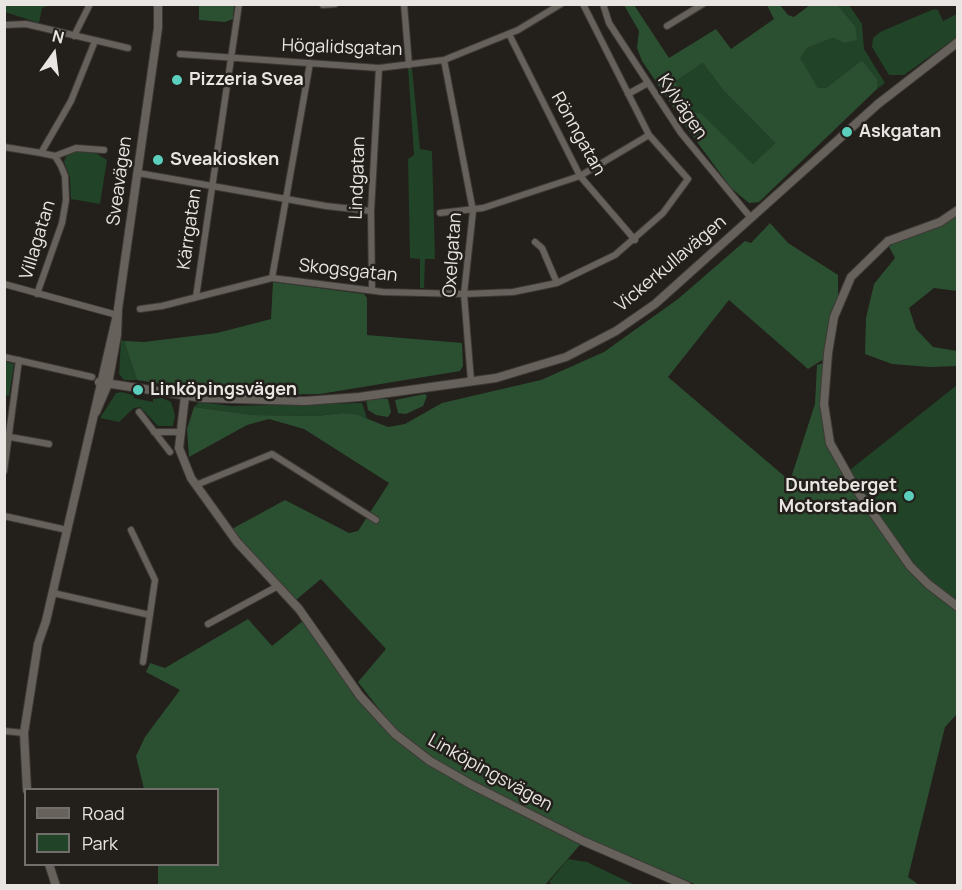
<!DOCTYPE html>
<meta charset="utf-8">
<style>
body{margin:0}
#map{position:relative;width:962px;height:890px;overflow:hidden;background:#231f1b;font-family:Manrope,sans-serif}
canvas{display:block}
.frame{position:absolute;inset:0;border:6px solid #e8e5e2;pointer-events:none}
.legend{position:absolute;left:24px;top:788px;width:195px;height:78px;box-sizing:border-box;background:#231f1b;border:2px solid #726e6b;margin:0;padding:8px 10px;list-style:none;font-size:18px;color:#e8e5e2}
.legend li{display:flex;align-items:center;gap:12px;height:30px}
.legend b{width:30px;border:2px solid #726e6b}
.north{position:absolute;left:24px;top:24px;width:60px;height:60px;-webkit-text-stroke:4px #231f1b;paint-order:stroke;rotate:14deg;font-size:16px;font-weight:700;line-height:24px;text-align:center;color:#e8e5e2}
.north::after{content:'';display:block;margin:auto;width:21px;height:27px;background:#e8e5e2;clip-path:polygon(50% 0,100% 100%,50% 72%,0 100%)}
</style>
<div id="map">
<canvas width="962" height="890"></canvas>
<div class="frame"></div>
<ul class="legend">
<li><b style="height:8px;background:#67615c"></b>Road</li>
<li><b style="height:16px;background:#214327"></b>Park</li>
</ul>
<div class="north">N</div>
</div>
<script>
const context = document.querySelector('canvas').getContext('2d');
context.lineJoin = 'round';
function fill(path, color) {
  context.fillStyle = color;
  context.fill(path, 'evenodd');
}
function toPath(rows) {
  const path = new Path2D();
  for (const r of rows) {
    path.moveTo(r[0], r[1]);
    for (let i = 2; i < r.length; i += 2) path.lineTo(r[i], r[i + 1]);
  }
  return path;
}
function stroke(path, color, width, dash) {
  context.strokeStyle = color;
  context.lineWidth = width;
  context.lineCap = dash ? 'butt' : 'round';
  context.setLineDash(dash || []);
  context.stroke(path);
}
function write(font, color, halo, rows, align = 'center') {
  context.font = font + ' Manrope,sans-serif';
  context.lineWidth = 5;
  context.setLineDash([]);
  context.textBaseline = 'middle';
  context.strokeStyle = halo;
  context.fillStyle = color;
  for (const [text, x, y, turn = 0] of rows) {
    context.save();
    context.translate(x, y);
    context.rotate((+turn || 0) * Math.PI / 180);
    context.textAlign = isNaN(turn) ? turn : align;
    if (halo) context.strokeText(text, 0, 0);
    context.fillText(text, 0, 0);
    context.restore();
  }
}
fill(toPath([
 [5,4,50,4,50,5,42,8,39,23,5,12],
 [838,5,849,5,862,24,864,49,885,83,877,89,877,79,862,60,826,88,818,88,799,58,807,48,833,38,844,43,855,26],
 [934,9,938,10,943,21,957,14,957,37,904,75,889,75,872,47,873,38,880,32],
 [703,63,723,90,775,143,753,164,701,113,695,112,683,123,675,110,681,98,676,81],
 [408,68,412,68,420,149,432,151,435,259,425,259,424,288,420,288,420,259,410,258,408,159,414,155],
 [76,150,94,152,107,160,100,204,71,199,70,178,64,161,69,151],
 [121,340,124,341,137,380,124,380,119,374],
 [5,362,14,364,9,396,5,395],
 [957,385,957,604,904,561,846,473],
 [122,392,133,395,134,398,153,402,153,399,162,398,171,402,175,415,173,426,158,426,140,407,134,408,119,422,100,418,116,393],
 [199,402,231,406,362,403,367,418,342,413,316,416,254,415,194,407],
 [568,859,587,862,635,885,553,886,549,882]
]), '#214327');
fill(toPath([
 [199,5,234,5,233,19,225,22,199,20],
 [624,5,634,5,669,58,716,29,731,49,774,19,767,5,780,5,788,15,794,17,810,5,838,5,855,26,857,40,844,43,833,38,807,48,800,58,818,88,826,88,862,60,877,79,877,89,759,202,749,203,731,188,683,123,695,112,701,113,753,164,775,143,723,90,703,63,676,81,681,98,675,110,642,61,637,48,639,31],
 [957,207,957,291,934,288,909,308,916,329,933,347,957,351,957,366,930,367,892,364,865,354,866,318,874,284,895,258,886,241,905,230,937,220],
 [770,223,788,243,838,275,838,303,827,357,808,369,729,300,668,377,790,481,815,404,817,365,827,362,827,435,904,561,957,607,957,714,945,727,908,877,919,885,697,885,586,838,545,885,158,885,158,865,218,864,218,790,144,789,136,756,145,737,180,690,146,672,150,663,165,668,248,619,272,646,309,616,350,688,386,718,358,682,386,649,321,579,296,600,230,530,285,500,349,533,358,531,389,483,304,429,269,419,247,425,189,457,187,429,194,407,254,415,316,416,342,413,358,415,388,427,405,424,442,403,541,380,604,352,678,299,745,241,751,243],
 [273,282,364,294,367,298,367,335,462,343,463,366,460,371,320,394,231,395,137,380,124,341,144,342,217,333,271,319],
 [425,394,427,396,423,406,406,414,398,413,395,400],
 [366,399,388,399,391,412,388,417,376,415,368,410]
]), '#2b5031');
const street = toPath([
 [404,4,409,65],
 [603,4,609,23,681,133,751,218],
 [323,5,335,4],
 [4,25,26,24,128,48],
 [667,26,703,4],
 [509,34,580,176,635,240],
 [74,36,90,4],
 [180,54,379,68,444,60,518,30,561,4],
 [444,60,473,211,464,294,471,381],
 [628,94,648,83],
 [4,147,41,153],
 [55,156,76,148,104,150],
 [138,173,326,206,371,211],
 [440,213,483,208,580,176,649,135],
 [535,242,542,248,557,283],
 [272,278,310,63],
 [4,284,117,315],
 [372,290,371,211,379,68],
 [37,294,62,223,66,200,65,176,61,166,55,156,41,153,71,101,95,41],
 [196,297,239,4],
 [140,309,162,306,272,278,383,292,464,294,513,292,557,283,615,255,663,213,688,179,649,135,583,4],
 [4,357,92,377],
 [139,412,170,452],
 [154,432,179,432],
 [10,437,49,444],
 [4,471,19,360],
 [196,485,272,454,376,520],
 [4,516,67,530],
 [131,530,155,580,143,662],
 [53,593,150,615],
 [208,624,278,586],
 [4,731,24,733]
]);
const secondary = toPath([
 [958,210,940,222,888,241,851,277,834,317,828,353,824,404,830,443,856,489,910,566,928,584,958,607],
 [99,382,202,398,305,401,359,397,496,378,566,357,616,331,655,304,878,104,958,42],
 [185,396,179,448,191,478,237,542,299,609,360,696,395,734,430,761,472,785,583,841,687,886],
 [96,412,108,384,117,335,118,309,158,28,158,4],
 [27,790,24,733,38,644,46,621,117,315],
 [49,864,56,886]
]);
stroke(street, '#3d3936', 8);
stroke(secondary, '#3d3936', 10);
stroke(street, '#67615c', 6);
stroke(secondary, '#67615c', 8);
for (const [x, y, r, color] of [
 [177,80,6,"#5bcebc"],
 [847,132,6,"#5bcebc"],
 [158,160,6,"#5bcebc"],
 [138,390,6,"#5bcebc"],
 [909,496,6,"#5bcebc"]
]) {
  const dot = new Path2D();
  dot.arc(x, y, r, 0, 2 * Math.PI);
  context.fillStyle = color;
  context.fill(dot);
  stroke(dot, '#231f1b', 2);
}
write('18px', '#e8e5e2', '#231f1b', [
 ["Högalidsgatan",342,48,2],
 ["Kylvägen",682,107,56],
 ["Rönngatan",578,134,61],
 ["Lindgatan",358,178,-88],
 ["Sveavägen",120,181,-82],
 ["Kärrgatan",190,229,-82],
 ["Villagatan",38,240,-73],
 ["Oxelgatan",453,255,-86],
 ["Vickerkullavägen",671,264,-40],
 ["Skogsgatan",348,271,6],
 ["Linköpingsvägen",490,773,29]
]);
write('bold 18px', '#e8e5e2', '#231f1b', [
 ["Pizzeria Svea",189,80],
 ["Askgatan",859,132],
 ["Sveakiosken",170,160],
 ["Linköpingsvägen",150,390],
 ["Dunteberget",897,486,"right"],
 ["Motorstadion",897,507,"right"]
], 'left');
</script>
